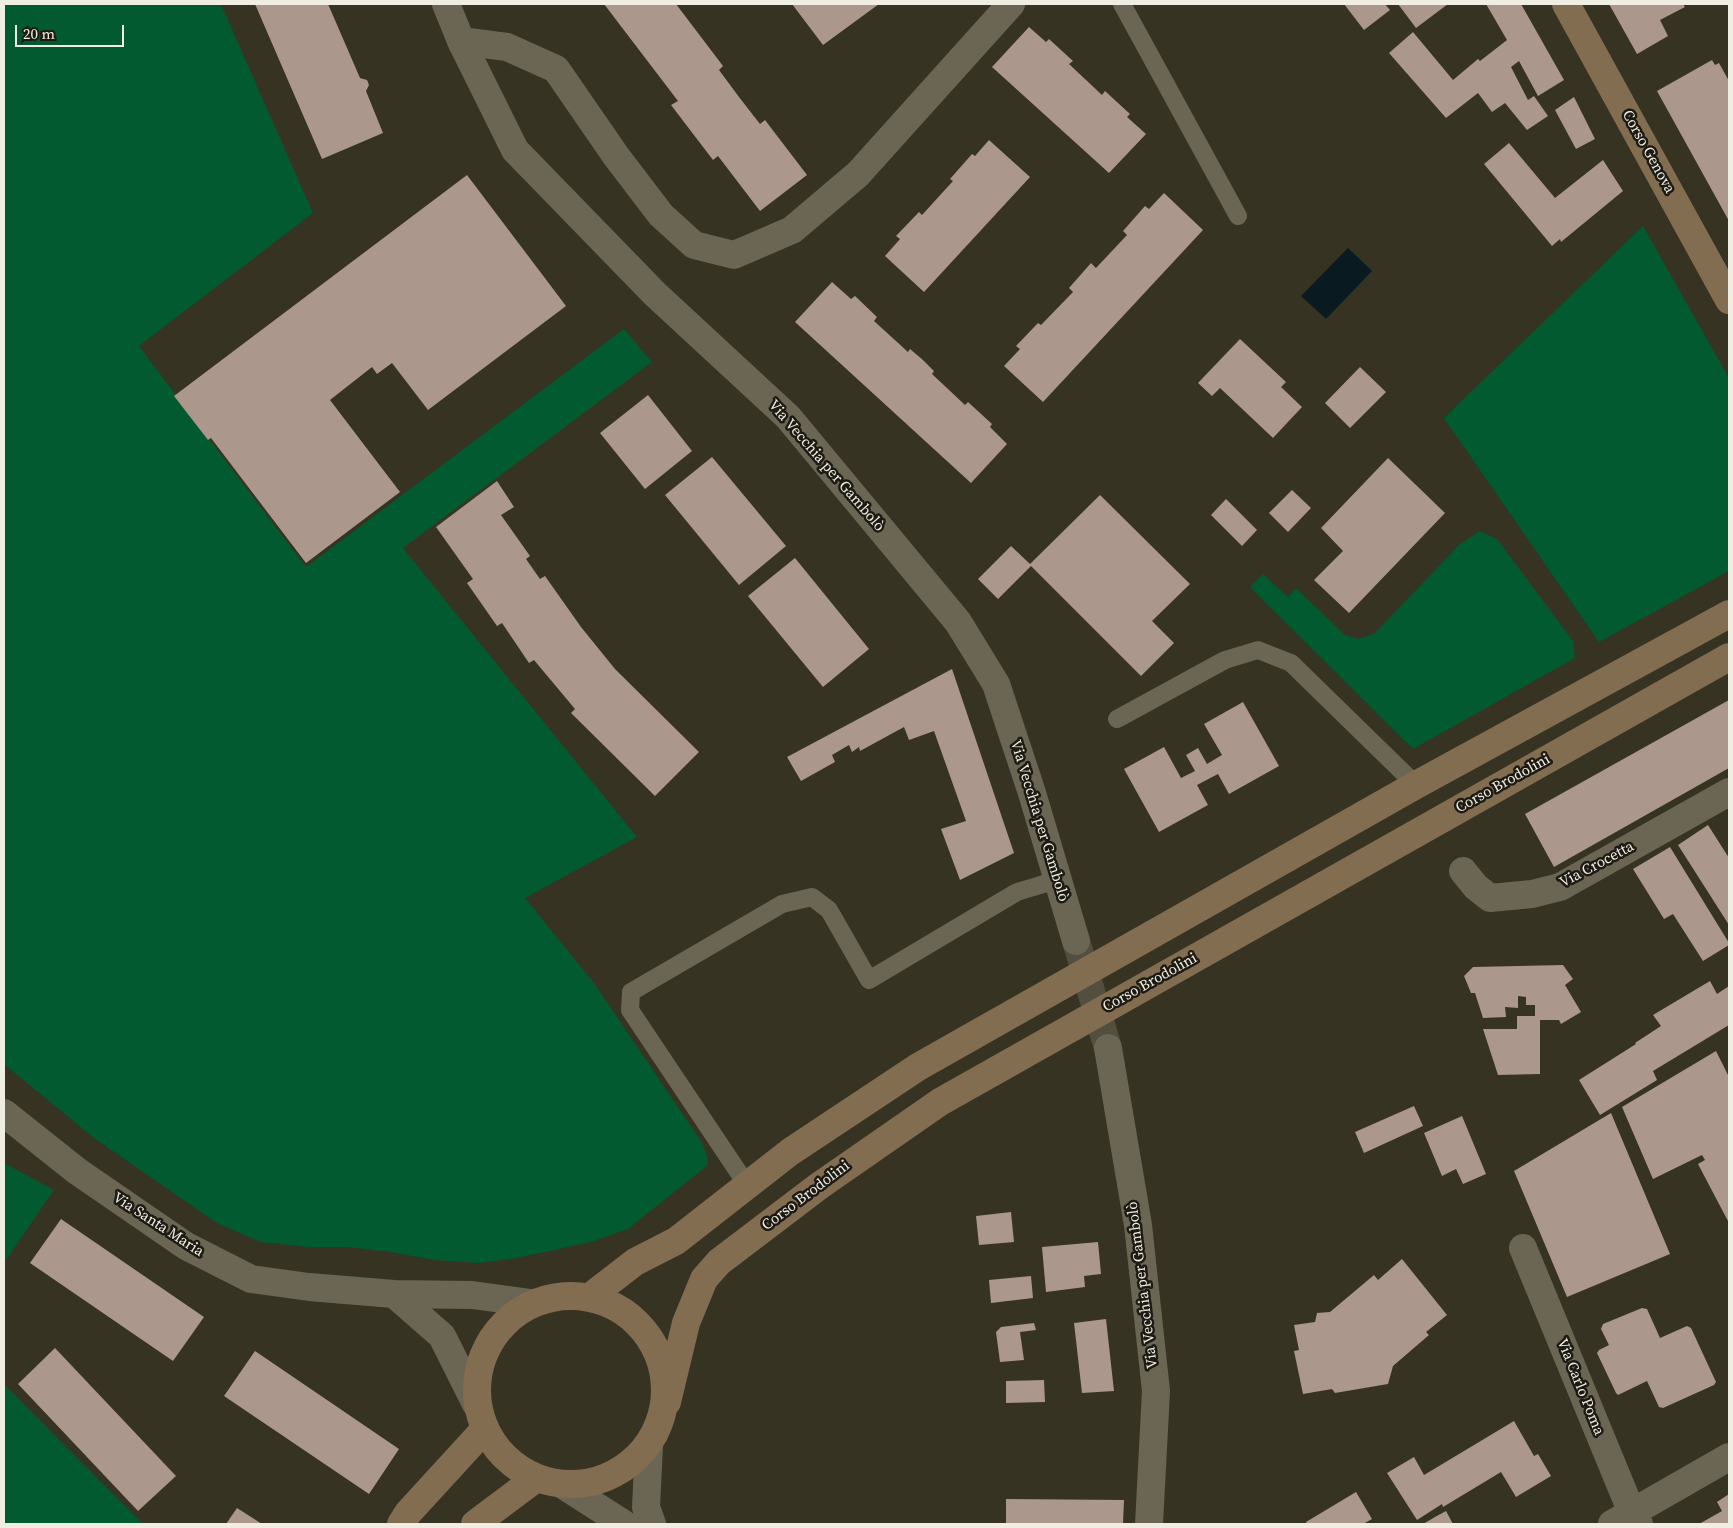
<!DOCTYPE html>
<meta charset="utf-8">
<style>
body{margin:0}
#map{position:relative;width:1733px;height:1528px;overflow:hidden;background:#373322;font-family:"Source Serif 4",serif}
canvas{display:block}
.frame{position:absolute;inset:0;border:5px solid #f0eee3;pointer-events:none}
.scale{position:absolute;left:15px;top:25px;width:109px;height:22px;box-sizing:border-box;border:2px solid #f0eee3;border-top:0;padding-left:6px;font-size:15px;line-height:18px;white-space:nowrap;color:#f0eee3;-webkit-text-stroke:4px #1c1a13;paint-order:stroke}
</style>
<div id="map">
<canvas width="1733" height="1528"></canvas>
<div class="frame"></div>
<div class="scale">20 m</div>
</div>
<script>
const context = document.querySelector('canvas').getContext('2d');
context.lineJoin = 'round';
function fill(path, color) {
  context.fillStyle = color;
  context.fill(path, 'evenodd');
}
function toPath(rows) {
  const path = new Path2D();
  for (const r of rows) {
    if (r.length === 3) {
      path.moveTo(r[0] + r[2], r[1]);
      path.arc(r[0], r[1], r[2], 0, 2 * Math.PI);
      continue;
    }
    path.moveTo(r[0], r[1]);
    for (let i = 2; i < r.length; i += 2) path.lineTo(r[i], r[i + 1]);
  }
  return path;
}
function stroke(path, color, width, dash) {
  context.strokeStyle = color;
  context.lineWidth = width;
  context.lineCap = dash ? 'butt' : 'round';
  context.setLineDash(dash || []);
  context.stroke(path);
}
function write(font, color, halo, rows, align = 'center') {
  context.font = font + ' "Source Serif 4",serif';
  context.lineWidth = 5;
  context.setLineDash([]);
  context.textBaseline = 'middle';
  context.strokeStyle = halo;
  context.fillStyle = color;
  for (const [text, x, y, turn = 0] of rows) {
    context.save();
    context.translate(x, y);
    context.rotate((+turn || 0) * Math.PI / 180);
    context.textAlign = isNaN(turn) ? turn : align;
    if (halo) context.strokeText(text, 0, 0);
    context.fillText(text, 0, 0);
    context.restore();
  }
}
fill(toPath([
 [4,4,221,4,313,213,139,346,306,567,624,329,652,362,403,548,637,837,525,898,594,983,701,1141,707,1155,708,1165,628,1229,591,1242,517,1258,479,1263,435,1260,390,1252,348,1247,308,1247,261,1242,217,1223,94,1138,4,1064],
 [1643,226,1729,378,1729,571,1599,642,1444,418],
 [1480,531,1497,539,1573,641,1575,658,1413,749,1250,587,1263,574,1288,597,1296,588,1345,635,1358,639,1374,634,1460,544],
 [4,1163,54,1190,4,1263],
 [4,1384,143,1524,4,1524]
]), '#015a30');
fill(toPath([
 [1348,248,1372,271,1326,319,1301,296]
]), '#091a20');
fill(toPath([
 [255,4,328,4,360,78,367,80,369,85,366,91,383,133,322,159],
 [604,4,676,4,723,66,719,70,739,97,760,124,765,120,807,175,760,211,718,156,713,160,671,105,678,101],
 [792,4,879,4,823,45],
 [1344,4,1385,4,1390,10,1364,30],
 [1398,4,1448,4,1416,28],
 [1486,4,1521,4,1564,80,1538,96,1519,61,1511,67,1528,100,1534,96,1548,116,1527,130,1505,103,1492,112,1478,93,1446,118,1389,53,1413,32,1453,80,1478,59,1480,61,1507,40],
 [1609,4,1683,4,1685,7,1660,20,1668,36,1637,54],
 [1029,27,1046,42,1049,39,1073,61,1069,64,1102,95,1105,91,1130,114,1127,117,1146,134,1109,173,992,67],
 [1712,60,1715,65,1719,63,1729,81,1729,221,1657,91],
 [1574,97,1595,139,1576,149,1555,110],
 [989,140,1030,177,924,292,885,256,900,239,896,236,919,212,922,215,953,181,950,179,972,154,975,156],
 [1509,143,1555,198,1603,160,1623,191,1561,242,1560,239,1552,246,1484,164],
 [467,175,566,306,428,410,392,363,377,374,372,367,330,400,400,492,306,563,211,438,208,440,174,396],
 [1164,193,1203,230,1043,402,1004,366,1020,349,1016,346,1038,323,1041,325,1073,292,1069,288,1091,263,1096,268,1127,235,1123,231,1145,206,1149,209],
 [832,282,851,299,855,296,877,317,874,321,908,352,910,349,923,360,934,371,932,374,965,405,968,402,992,424,990,427,1007,444,971,483,795,322],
 [1240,339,1286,382,1281,387,1302,407,1273,438,1220,388,1212,396,1198,383],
 [1360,367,1386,392,1350,428,1325,403],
 [648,395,692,451,645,489,600,433],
 [712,457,786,546,739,585,665,495],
 [1388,458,1445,513,1349,613,1314,580,1343,551,1321,528],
 [497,481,514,507,501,515,530,556,526,559,540,579,545,576,581,627,615,669,699,752,655,796,571,713,575,709,534,660,529,663,502,623,497,626,467,583,473,579,436,527],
 [1292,490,1311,508,1288,532,1269,513],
 [1100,495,1190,584,1152,621,1174,643,1141,676,1031,566,998,599,978,579,1011,546,1030,564],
 [1226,499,1257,530,1242,546,1211,515],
 [795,558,869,649,823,687,748,596],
 [952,669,1014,853,960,880,941,829,966,821,934,731,909,740,904,727,860,751,859,747,852,752,849,745,832,755,835,762,801,781,787,757],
 [1729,700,1729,768,1554,867,1525,814],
 [1243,702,1279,766,1229,794,1218,774,1197,785,1208,805,1159,832,1124,769,1164,747,1181,778,1195,771,1186,755,1198,748,1207,764,1222,755,1204,724],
 [1708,825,1729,858,1729,925,1678,845],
 [1670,847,1729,943,1729,945,1703,961,1673,914,1664,919,1633,869],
 [1563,965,1573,979,1565,985,1581,1012,1561,1024,1559,1020,1540,1020,1540,1074,1498,1075,1483,1029,1517,1029,1517,1016,1535,1016,1535,1005,1526,1005,1526,997,1518,996,1518,1008,1505,1007,1506,1017,1483,1018,1475,993,1471,993,1464,976,1473,967],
 [1710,981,1717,994,1729,986,1729,1025,1653,1071,1657,1080,1600,1115,1579,1080,1636,1044,1635,1043,1661,1026,1653,1015],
 [1716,1051,1729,1077,1729,1223,1698,1164,1705,1160,1702,1155,1653,1179,1622,1107],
 [1414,1106,1423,1126,1364,1153,1355,1132],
 [1611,1113,1670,1254,1567,1297,1514,1171],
 [1462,1116,1486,1174,1463,1184,1456,1169,1442,1176,1424,1133],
 [1011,1212,1014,1242,979,1245,976,1216],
 [61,1219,204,1317,173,1361,30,1263],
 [1098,1242,1101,1274,1084,1276,1085,1287,1046,1292,1042,1247],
 [1402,1259,1447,1315,1426,1332,1429,1335,1393,1366,1388,1384,1335,1393,1332,1389,1303,1394,1294,1351,1299,1350,1294,1325,1315,1322,1317,1313,1330,1312,1374,1275,1378,1280],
 [1031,1276,1033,1298,991,1303,989,1280],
 [1642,1308,1647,1309,1660,1338,1687,1326,1691,1328,1716,1382,1714,1385,1663,1408,1659,1407,1647,1381,1618,1395,1616,1393,1597,1353,1599,1350,1609,1345,1601,1329,1603,1324],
 [1106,1319,1114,1391,1082,1393,1074,1323],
 [1034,1323,1036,1330,1020,1332,1024,1360,1000,1362,996,1332,1001,1327],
 [55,1348,176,1476,138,1511,18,1384],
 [255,1351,399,1449,369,1494,224,1396],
 [1044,1380,1045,1402,1006,1403,1006,1381],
 [1514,1421,1534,1456,1538,1454,1551,1476,1516,1497,1501,1472,1443,1507,1442,1504,1417,1520,1387,1473,1414,1457,1424,1475],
 [1356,1492,1372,1519,1363,1524,1307,1524,1306,1522],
 [1729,1494,1729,1524,1699,1524,1722,1511,1717,1502],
 [1006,1499,1124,1500,1123,1524,1006,1524],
 [237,1508,262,1524,226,1524],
 [1446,1511,1453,1524,1423,1524,1435,1517]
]), '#ab978b');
stroke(toPath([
 [1076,941,1108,1048]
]), '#534f3f', 28, [28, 14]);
stroke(toPath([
 [1122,4,1238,216],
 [1117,719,1225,660,1258,650,1291,663,1416,785],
 [747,1185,630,1010,631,992,782,904,812,897,829,910,869,980,1017,892,1057,880]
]), '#6a6653', 18);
stroke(toPath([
 [446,4,461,41,515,150,655,294,788,417,958,622,996,684,1032,793,1076,941],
 [461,41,507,47,556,69,616,156,661,215,694,245,734,255,792,230,858,174,1011,4],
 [1463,871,1476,887,1490,898,1532,894,1560,887,1729,792],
 [1108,1048,1138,1225,1156,1391,1149,1524],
 [4,1113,77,1171,186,1246,251,1279,309,1287,394,1294,472,1295,531,1303],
 [1523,1248,1632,1513,1639,1524],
 [394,1294,442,1336,476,1404],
 [649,1445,646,1507,652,1524],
 [563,1485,624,1524],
 [1612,1524,1729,1457]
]), '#6a6653', 28);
stroke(toPath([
 [1566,4,1729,300],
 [571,1390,94],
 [591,1296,635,1262,676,1241,790,1152,918,1067,1416,785,1729,614],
 [667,1402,686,1323,704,1279,719,1262,819,1186,940,1102,1729,657],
 [401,1524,408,1513,484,1430],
 [475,1524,535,1479]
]), '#836d51', 28);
write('15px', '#f0eee3', '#1c1a13', [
 ["Corso Genova",1648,152,61],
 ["Via Vecchia per Gambolò",826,466,49],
 ["Corso Brodolini",1503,784,-29],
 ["Via Vecchia per Gambolò",1039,821,73],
 ["Via Crocetta",1597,865,-28],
 ["Corso Brodolini",1150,983,-29],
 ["Corso Brodolini",806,1196,-37],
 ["Via Santa Maria",158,1225,33],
 ["Via Vecchia per Gambolò",1143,1285,-97],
 ["Via Carlo Poma",1580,1387,68]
]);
</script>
